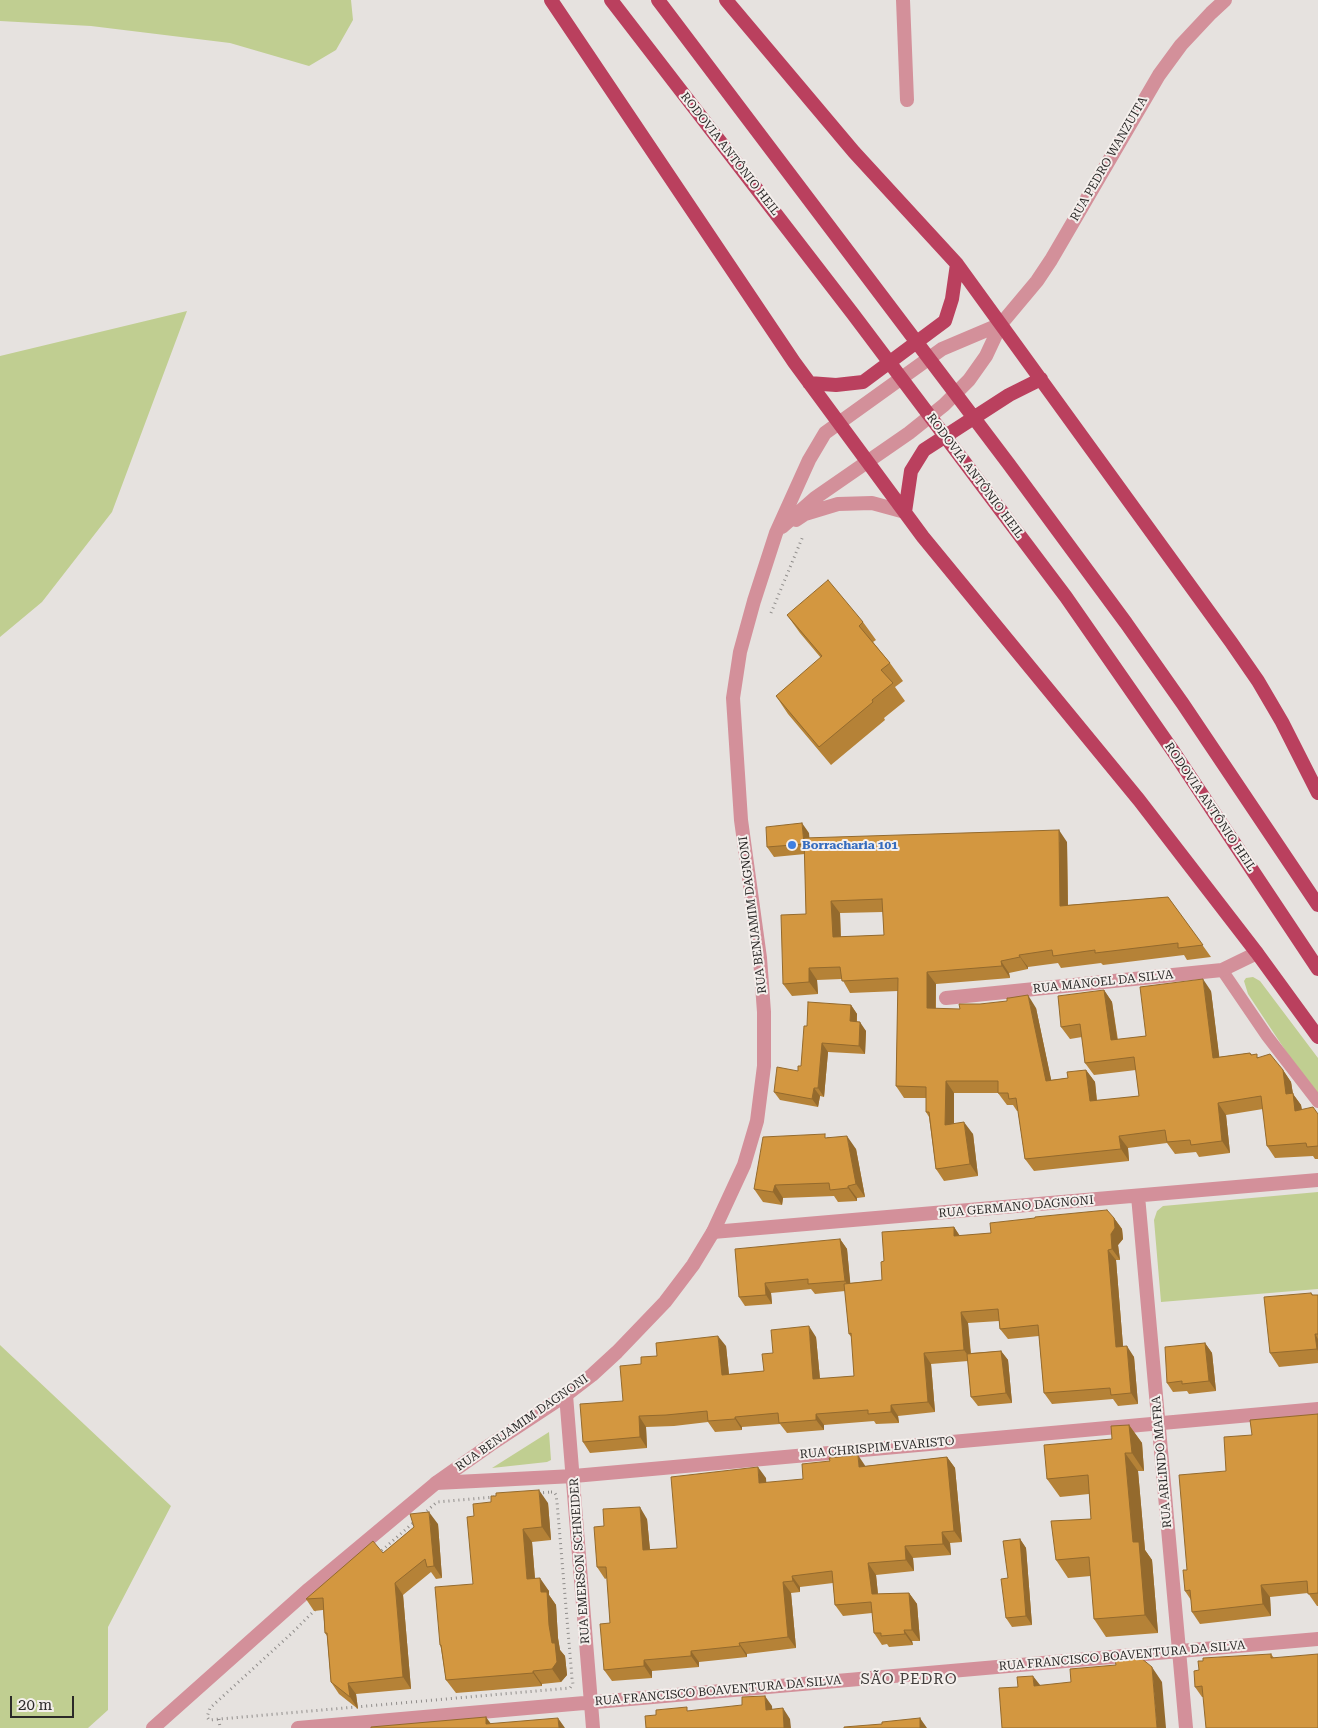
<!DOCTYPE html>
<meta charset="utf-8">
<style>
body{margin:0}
#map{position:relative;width:1318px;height:1728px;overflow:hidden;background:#e6e2df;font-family:"Roboto Serif",serif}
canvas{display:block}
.scale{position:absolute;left:10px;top:1696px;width:64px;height:22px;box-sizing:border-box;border:2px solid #2b2928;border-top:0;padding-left:6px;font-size:15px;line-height:18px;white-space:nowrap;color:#2b2928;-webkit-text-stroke:4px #f4efec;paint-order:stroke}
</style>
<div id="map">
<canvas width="1318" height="1728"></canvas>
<div class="scale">20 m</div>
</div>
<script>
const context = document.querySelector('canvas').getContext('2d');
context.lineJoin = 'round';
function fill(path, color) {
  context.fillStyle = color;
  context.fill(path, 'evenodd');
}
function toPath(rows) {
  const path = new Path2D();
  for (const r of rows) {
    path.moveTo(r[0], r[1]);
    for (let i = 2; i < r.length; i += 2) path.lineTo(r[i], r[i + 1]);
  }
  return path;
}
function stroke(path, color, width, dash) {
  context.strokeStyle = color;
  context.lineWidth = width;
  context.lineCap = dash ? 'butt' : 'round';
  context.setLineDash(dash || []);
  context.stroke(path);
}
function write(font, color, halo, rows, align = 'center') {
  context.font = font + ' "Roboto Serif",serif';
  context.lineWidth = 4;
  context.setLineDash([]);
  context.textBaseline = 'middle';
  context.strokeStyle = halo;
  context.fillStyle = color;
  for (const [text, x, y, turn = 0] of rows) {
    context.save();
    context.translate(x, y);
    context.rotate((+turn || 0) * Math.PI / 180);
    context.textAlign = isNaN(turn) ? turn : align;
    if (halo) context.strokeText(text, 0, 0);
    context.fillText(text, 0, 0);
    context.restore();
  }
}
fill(toPath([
 [0,0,351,0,353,20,336,50,309,66,230,43,91,26,0,21],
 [187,311,112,512,42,602,0,637,0,356],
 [1253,977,1260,981,1318,1058,1318,1095,1293,1062,1248,994,1244,981,1246,978],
 [1318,1192,1318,1289,1161,1302,1154,1220,1157,1211,1163,1206],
 [0,1345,171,1506,108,1627,108,1710,88,1728,0,1728],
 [549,1432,551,1460,547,1462,492,1468]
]), '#c0ce91');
stroke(toPath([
 [771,613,803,536],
 [551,1492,554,1492,556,1495,557,1502,572,1678,573,1684,570,1688,209,1720,207,1717,210,1708,292,1633,323,1602,437,1502,551,1492],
 [219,1719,220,1728]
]), '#908d8b', 3, [1, 4]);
stroke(toPath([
 [1222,970,1267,1036,1318,1102]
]), '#d3909a', 12);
stroke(toPath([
 [903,0,907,100],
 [946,998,1222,970,1257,953],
 [1138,1196,1186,1728],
 [713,1232,1318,1180],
 [566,1395,593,1728],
 [436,1483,574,1476,1318,1409],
 [298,1728,1318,1639]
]), '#d3909a', 14);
stroke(toPath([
 [796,520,805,514,838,504,872,503,905,512],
 [782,527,815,498,909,433,944,405,969,380,986,356,1001,324,1037,281,1051,260,1159,75,1181,45,1211,13,1225,0],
 [153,1728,309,1589,436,1483,490,1445,566,1395,592,1375,617,1352,665,1302,693,1265,713,1232,744,1165,757,1121,764,1066,764,1012,760,958,741,820,733,698,740,652,754,601,776,533,809,460,825,433,942,349,1001,324]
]), '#d3909a', 14);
stroke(toPath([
 [551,0,794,362,923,537,1139,800,1257,953,1318,1037],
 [611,0,853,314,1066,597,1173,751,1318,969],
 [658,0,1008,463,1126,623,1183,704,1318,905],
 [726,0,854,152,957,264,1231,642,1258,681,1282,722,1318,793],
 [809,383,836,385,863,382,945,321,952,299,957,264],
 [905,512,911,471,924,450,1009,395,1041,379]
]), '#ba405e', 14);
fill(toPath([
 [787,615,863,622,876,640,873,642,890,663,903,681,895,687,905,701,884,718,885,720,831,765,788,714,776,696,821,658,800,633],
 [809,833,809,838,1067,842,1068,905,1168,897,1211,957,1187,960,1184,955,1103,965,1101,963,1061,968,1058,963,1028,967,1028,969,1009,973,1010,978,936,984,936,1009,960,1009,1036,1008,1051,1080,1068,1078,1086,1070,1095,1082,1097,1101,1139,1096,1136,1070,1094,1075,1085,1063,1082,1037,1070,1039,1061,1027,1104,990,1112,1002,1118,1040,1146,1036,1211,991,1219,1057,1250,1053,1252,1055,1259,1058,1283,1070,1291,1082,1293,1094,1301,1105,1302,1110,1318,1114,1318,1159,1315,1159,1313,1156,1275,1158,1267,1146,1263,1109,1226,1115,1230,1153,1199,1157,1196,1152,1175,1154,1167,1143,1128,1148,1129,1161,1034,1171,1025,1159,1018,1111,1017,1111,1013,1105,1007,1105,998,1093,954,1093,954,1124,973,1134,978,1176,944,1181,936,1169,929,1117,926,1112,926,1098,904,1098,896,1086,898,991,850,993,842,979,817,980,818,994,792,996,783,984,806,914,805,854,774,857,767,847],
 [883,912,884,935,841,937,840,913],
 [851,1005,857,1014,857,1022,866,1031,865,1054,828,1052,824,1097,820,1096,818,1107,780,1100,774,1092,798,1071,801,1066,807,1026],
 [828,1137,856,1149,865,1197,857,1198,857,1201,838,1202,834,1196,783,1198,782,1205,763,1202,754,1189],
 [1114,1218,1122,1229,1123,1239,1118,1245,1120,1260,1116,1260,1123,1346,1134,1357,1138,1404,1118,1406,1113,1399,1052,1404,1044,1393,1039,1336,1008,1339,1000,1329,999,1321,968,1323,971,1353,1001,1351,1008,1360,1012,1403,978,1406,971,1397,968,1361,931,1364,935,1412,898,1416,899,1423,876,1424,874,1421,824,1425,824,1430,787,1433,780,1424,742,1427,742,1430,715,1432,708,1422,674,1426,646,1427,647,1448,590,1453,583,1442,623,1401,641,1364,657,1356,726,1346,729,1374,764,1371,773,1353,816,1337,820,1379,854,1376,852,1338,849,1334,845,1291,815,1294,811,1289,771,1293,772,1304,745,1306,739,1297,840,1239,847,1249,850,1283,882,1280,884,1261,954,1227,960,1236,991,1233],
 [1311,1293,1313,1295,1318,1295,1318,1363,1279,1367,1270,1353],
 [1205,1343,1212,1353,1216,1391,1189,1394,1187,1391,1173,1392,1167,1383],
 [1318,1414,1318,1606,1317,1606,1308,1593,1270,1597,1271,1616,1200,1624,1192,1612,1191,1600,1185,1591,1187,1570,1226,1471,1252,1435],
 [1129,1425,1142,1443,1144,1471,1138,1471,1145,1550,1152,1560,1158,1633,1106,1637,1094,1619,1091,1576,1068,1578,1056,1560,1091,1519,1089,1494,1060,1497,1047,1479,1112,1439],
 [947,1457,955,1468,962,1542,950,1543,951,1555,913,1558,914,1571,876,1575,878,1594,909,1593,917,1604,920,1641,912,1641,913,1645,889,1647,887,1644,882,1645,874,1633,872,1613,843,1616,835,1605,833,1583,800,1587,800,1592,791,1593,796,1648,747,1654,747,1657,699,1662,699,1667,652,1671,652,1678,612,1681,604,1670,610,1623,607,1578,605,1579,597,1567,604,1526,647,1519,650,1550,677,1548,766,1478,766,1483,803,1479,866,1466],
 [491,1502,548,1503,551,1540,532,1542,535,1578,549,1591,549,1595,556,1605,558,1638,560,1650,565,1656,567,1675,561,1682,542,1684,542,1686,456,1693,446,1680,441,1648,440,1645,473,1584,474,1516],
 [438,1524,442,1578,436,1579,431,1572,403,1595,411,1689,356,1694,358,1709,339,1694,331,1682,327,1636,325,1633,323,1610,314,1611,306,1599,383,1553,414,1527],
 [1020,1539,1026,1548,1032,1625,1012,1627,1006,1618,1008,1578],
 [1271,1654,1274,1658,1204,1697,1202,1697,1195,1687,1199,1670]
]), '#b58237');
fill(toPath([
 [802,823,809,833,811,854,804,844],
 [1059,830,1067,842,1068,918,1060,906],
 [831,901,840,913,841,949,833,937],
 [1019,955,1028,967,1028,969,1020,957],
 [1001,961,1009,973,1010,978,1002,966],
 [809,968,817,980,818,994,809,982],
 [927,972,936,984,935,1020,927,1008],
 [1203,979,1211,991,1221,1070,1213,1058],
 [1104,990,1112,1002,1119,1052,1111,1040],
 [1028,995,1036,1008,1054,1093,1046,1081],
 [851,1005,857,1014,856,1030,850,1021],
 [860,1022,866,1031,865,1054,859,1046],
 [822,1043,828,1052,824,1097,818,1088],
 [1086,1070,1095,1082,1098,1113,1090,1101],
 [1283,1070,1291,1082,1293,1094,1301,1105,1304,1123,1295,1111,1286,1094],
 [946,1081,954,1093,954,1137,945,1125],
 [814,1088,820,1096,818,1107,812,1099],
 [1218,1103,1226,1115,1230,1153,1222,1141],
 [964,1122,973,1134,978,1176,970,1164],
 [847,1136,856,1149,865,1197,856,1184],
 [1119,1136,1128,1148,1129,1161,1121,1149],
 [775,1185,783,1198,782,1205,773,1192],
 [848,1186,857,1198,857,1201,848,1188],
 [1114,1218,1122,1229,1123,1239,1118,1245,1120,1260,1112,1249,1111,1234],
 [954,1227,961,1238,954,1236],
 [840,1239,847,1249,851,1290,845,1281],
 [1108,1250,1116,1260,1124,1358,1116,1347],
 [765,1283,771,1293,772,1304,766,1295],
 [961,1312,968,1323,971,1360,964,1350],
 [809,1326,816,1337,821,1390,813,1379],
 [1315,1334,1318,1339,1318,1351,1317,1349],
 [718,1336,726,1346,730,1385,722,1375],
 [1205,1343,1212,1353,1216,1391,1209,1381],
 [1127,1346,1134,1357,1138,1404,1131,1393],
 [1001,1351,1008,1360,1012,1403,1006,1393],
 [924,1353,931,1364,935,1412,928,1402],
 [891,1405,898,1416,899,1423,891,1412],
 [816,1414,824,1425,824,1430,816,1420],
 [639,1416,646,1427,647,1448,640,1437],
 [735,1417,742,1427,742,1430,735,1419],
 [1129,1425,1142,1443,1144,1471,1132,1453],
 [1125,1453,1138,1471,1145,1550,1152,1560,1158,1633,1145,1615,1133,1542],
 [858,1455,866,1467,859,1467],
 [947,1457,955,1468,962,1542,954,1531],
 [758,1467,766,1478,767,1494,759,1483],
 [539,1490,548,1503,551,1540,542,1527],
 [640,1507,647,1519,651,1561,643,1550],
 [429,1512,438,1524,442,1578,434,1566],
 [523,1529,532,1542,536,1592,527,1579],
 [942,1532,950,1543,951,1555,943,1544],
 [1020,1539,1026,1548,1032,1625,1026,1616],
 [905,1546,913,1558,914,1571,906,1560],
 [868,1563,876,1575,879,1605,872,1594],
 [792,1576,800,1587,800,1592,793,1581],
 [540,1578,549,1591,549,1595,556,1605,558,1638,560,1650,565,1656,567,1675,561,1682,552,1669,552,1643,541,1592],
 [783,1582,791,1593,796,1648,788,1637],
 [395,1583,403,1595,411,1689,403,1677],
 [1261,1585,1270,1597,1271,1616,1263,1604],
 [909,1593,917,1604,920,1641,912,1630],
 [904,1630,912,1641,913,1645,905,1634],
 [739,1643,747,1654,747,1657,740,1646],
 [691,1651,699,1662,699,1667,691,1656],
 [644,1660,652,1671,652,1678,644,1666],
 [1152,1667,1162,1682,1166,1728,1157,1728],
 [533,1671,542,1684,542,1686,533,1673],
 [1033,1676,1044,1690,1034,1686],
 [348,1683,356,1694,358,1709,350,1697],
 [765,1696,772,1706,773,1720,766,1710],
 [783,1708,790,1719,791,1728,784,1728],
 [486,1717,494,1728,486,1724],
 [558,1718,565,1728,559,1728],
 [920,1718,927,1728,920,1728]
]), '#946a2d');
const building = toPath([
 [828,580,863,622,859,626,890,663,881,670,893,683,872,700,873,702,819,747,776,696,822,656,787,615,828,580],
 [802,823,804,844,767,847,766,827,802,823],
 [1059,830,1060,906,1168,897,1203,945,1178,948,1178,943,1095,953,1095,950,1053,956,1052,950,1019,955,1020,957,1001,961,1002,966,927,972,927,1008,960,1009,959,1004,980,1004,1007,1001,1007,998,1009,998,1028,995,1046,1081,1068,1078,1067,1072,1086,1070,1090,1101,1139,1096,1134,1057,1085,1063,1080,1024,1061,1027,1058,996,1104,990,1111,1040,1146,1036,1140,987,1203,979,1213,1058,1250,1053,1251,1055,1257,1054,1257,1058,1270,1054,1283,1070,1286,1094,1293,1093,1295,1111,1313,1107,1318,1114,1318,1146,1307,1147,1306,1143,1267,1146,1261,1096,1218,1103,1222,1141,1191,1145,1190,1140,1167,1142,1165,1130,1119,1136,1121,1149,1025,1159,1016,1098,1009,1099,1008,1093,998,1093,998,1081,946,1081,945,1125,964,1122,970,1164,936,1169,929,1112,926,1112,926,1087,896,1086,898,978,842,981,840,967,809,968,809,982,783,984,781,915,806,914,804,838,1059,830],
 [882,899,884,935,833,937,831,901,882,899],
 [808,1002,851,1005,850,1021,860,1022,859,1046,822,1043,818,1088,814,1088,812,1099,774,1092,777,1067,798,1071,798,1066,801,1066,804,1026,807,1026,808,1002],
 [825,1134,825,1138,847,1136,856,1184,848,1186,848,1188,830,1190,829,1183,775,1185,773,1192,754,1189,763,1137,825,1134],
 [1107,1210,1114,1218,1115,1228,1111,1234,1112,1249,1108,1250,1116,1347,1127,1346,1131,1393,1111,1395,1110,1388,1044,1393,1038,1325,1000,1329,998,1309,961,1312,964,1350,924,1353,928,1402,891,1405,891,1412,868,1414,868,1410,816,1414,816,1420,779,1423,778,1413,735,1417,735,1419,708,1421,707,1411,666,1415,639,1416,640,1437,583,1442,580,1404,623,1401,620,1366,641,1364,641,1357,657,1356,656,1343,718,1336,722,1375,764,1371,762,1354,773,1353,771,1330,809,1326,813,1379,854,1376,851,1333,849,1334,844,1284,882,1280,881,1262,884,1261,882,1232,954,1227,954,1236,991,1233,990,1223,1035,1218,1035,1217,1107,1210],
 [840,1239,845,1281,808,1284,808,1279,765,1283,766,1295,739,1297,735,1249,840,1239],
 [1311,1293,1312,1295,1318,1295,1318,1334,1315,1334,1317,1349,1270,1353,1264,1297,1311,1293],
 [1205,1343,1209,1381,1182,1384,1182,1381,1167,1383,1165,1347,1205,1343],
 [1001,1351,1006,1393,971,1397,967,1354,1001,1351],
 [1318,1414,1318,1593,1308,1594,1307,1581,1261,1585,1263,1604,1192,1612,1190,1590,1185,1591,1183,1570,1187,1570,1179,1475,1226,1471,1224,1437,1252,1435,1250,1420,1318,1414],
 [1129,1425,1132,1453,1125,1453,1133,1542,1139,1542,1145,1615,1094,1619,1089,1557,1056,1560,1051,1521,1091,1519,1088,1475,1047,1479,1044,1445,1112,1439,1111,1426,1129,1425],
 [858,1455,859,1467,947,1457,954,1531,942,1532,943,1544,905,1546,906,1560,868,1563,872,1594,909,1593,912,1630,904,1630,905,1634,881,1636,881,1633,874,1633,871,1602,835,1605,832,1571,792,1576,793,1581,783,1582,788,1637,739,1643,740,1646,691,1651,691,1656,644,1660,644,1666,604,1670,600,1624,610,1623,606,1567,597,1567,594,1527,604,1526,603,1509,640,1507,643,1550,677,1548,671,1477,758,1467,759,1483,803,1479,802,1464,830,1461,829,1458,858,1455],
 [539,1490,542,1527,523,1529,527,1579,540,1578,541,1592,547,1592,549,1625,552,1643,555,1643,557,1662,552,1669,533,1671,533,1673,446,1680,441,1645,440,1645,435,1587,473,1584,467,1517,474,1516,473,1504,491,1502,491,1496,496,1496,496,1493,539,1490],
 [429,1512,434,1566,427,1567,425,1559,395,1583,403,1677,348,1683,350,1697,331,1682,327,1633,325,1633,323,1598,306,1599,373,1541,383,1553,414,1527,410,1514,429,1512],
 [1020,1539,1026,1616,1006,1618,1001,1579,1008,1578,1003,1541,1020,1539],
 [1271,1654,1271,1658,1318,1654,1318,1728,1206,1728,1202,1686,1195,1687,1194,1671,1199,1670,1198,1661,1203,1661,1203,1658,1271,1654],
 [1141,1658,1152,1667,1157,1728,1002,1728,999,1688,1018,1687,1017,1677,1033,1676,1034,1686,1071,1682,1070,1669,1116,1665,1115,1660,1141,1658],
 [765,1696,766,1710,783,1708,784,1728,646,1728,645,1716,656,1715,656,1710,687,1707,687,1711,742,1705,742,1697,765,1696],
 [486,1717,486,1724,558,1718,559,1728,371,1728,371,1727,486,1717],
 [920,1718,920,1728,844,1728,844,1727,882,1724,882,1722,920,1718]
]);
fill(building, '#d39740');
stroke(building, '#946a2d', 1);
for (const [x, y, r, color] of [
 [792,845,5,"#3f7fe0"]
]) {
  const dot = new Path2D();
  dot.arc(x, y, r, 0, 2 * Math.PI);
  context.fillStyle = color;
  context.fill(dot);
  stroke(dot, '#f4efec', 2);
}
write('12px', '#2b2928', '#f4efec', [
 ["RODOVIA ANTÔNIO HEIL",730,154,52],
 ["RUA PEDRO WANZUITA",1109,159,-60],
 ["RODOVIA ANTÔNIO HEIL",975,476,53],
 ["RODOVIA ANTÔNIO HEIL",1210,807,56],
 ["RUA BENJAMIM DAGNONI",753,915,-97],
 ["RUA MANOEL DA SILVA",1103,982,-6],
 ["RUA GERMANO DAGNONI",1016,1207,-5],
 ["RUA BENJAMIM DAGNONI",522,1423,-35],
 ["RUA CHRISPIM EVARISTO",877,1448,-5],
 ["RUA ARLINDO MAFRA",1162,1462,-95],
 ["RUA EMERSON SCHNEIDER",580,1561,-94],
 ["RUA FRANCISCO BOAVENTURA DA SILVA",1122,1656,-5],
 ["RUA FRANCISCO BOAVENTURA DA SILVA",718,1691,-5]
]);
write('bold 12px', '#366cbe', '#f4efec', [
 ["Borracharia 101",802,845]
], 'left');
context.letterSpacing = '1px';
write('15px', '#433f3d', '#f4efec', [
 ["SÃO PEDRO",909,1680]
]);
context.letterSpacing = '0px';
</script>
